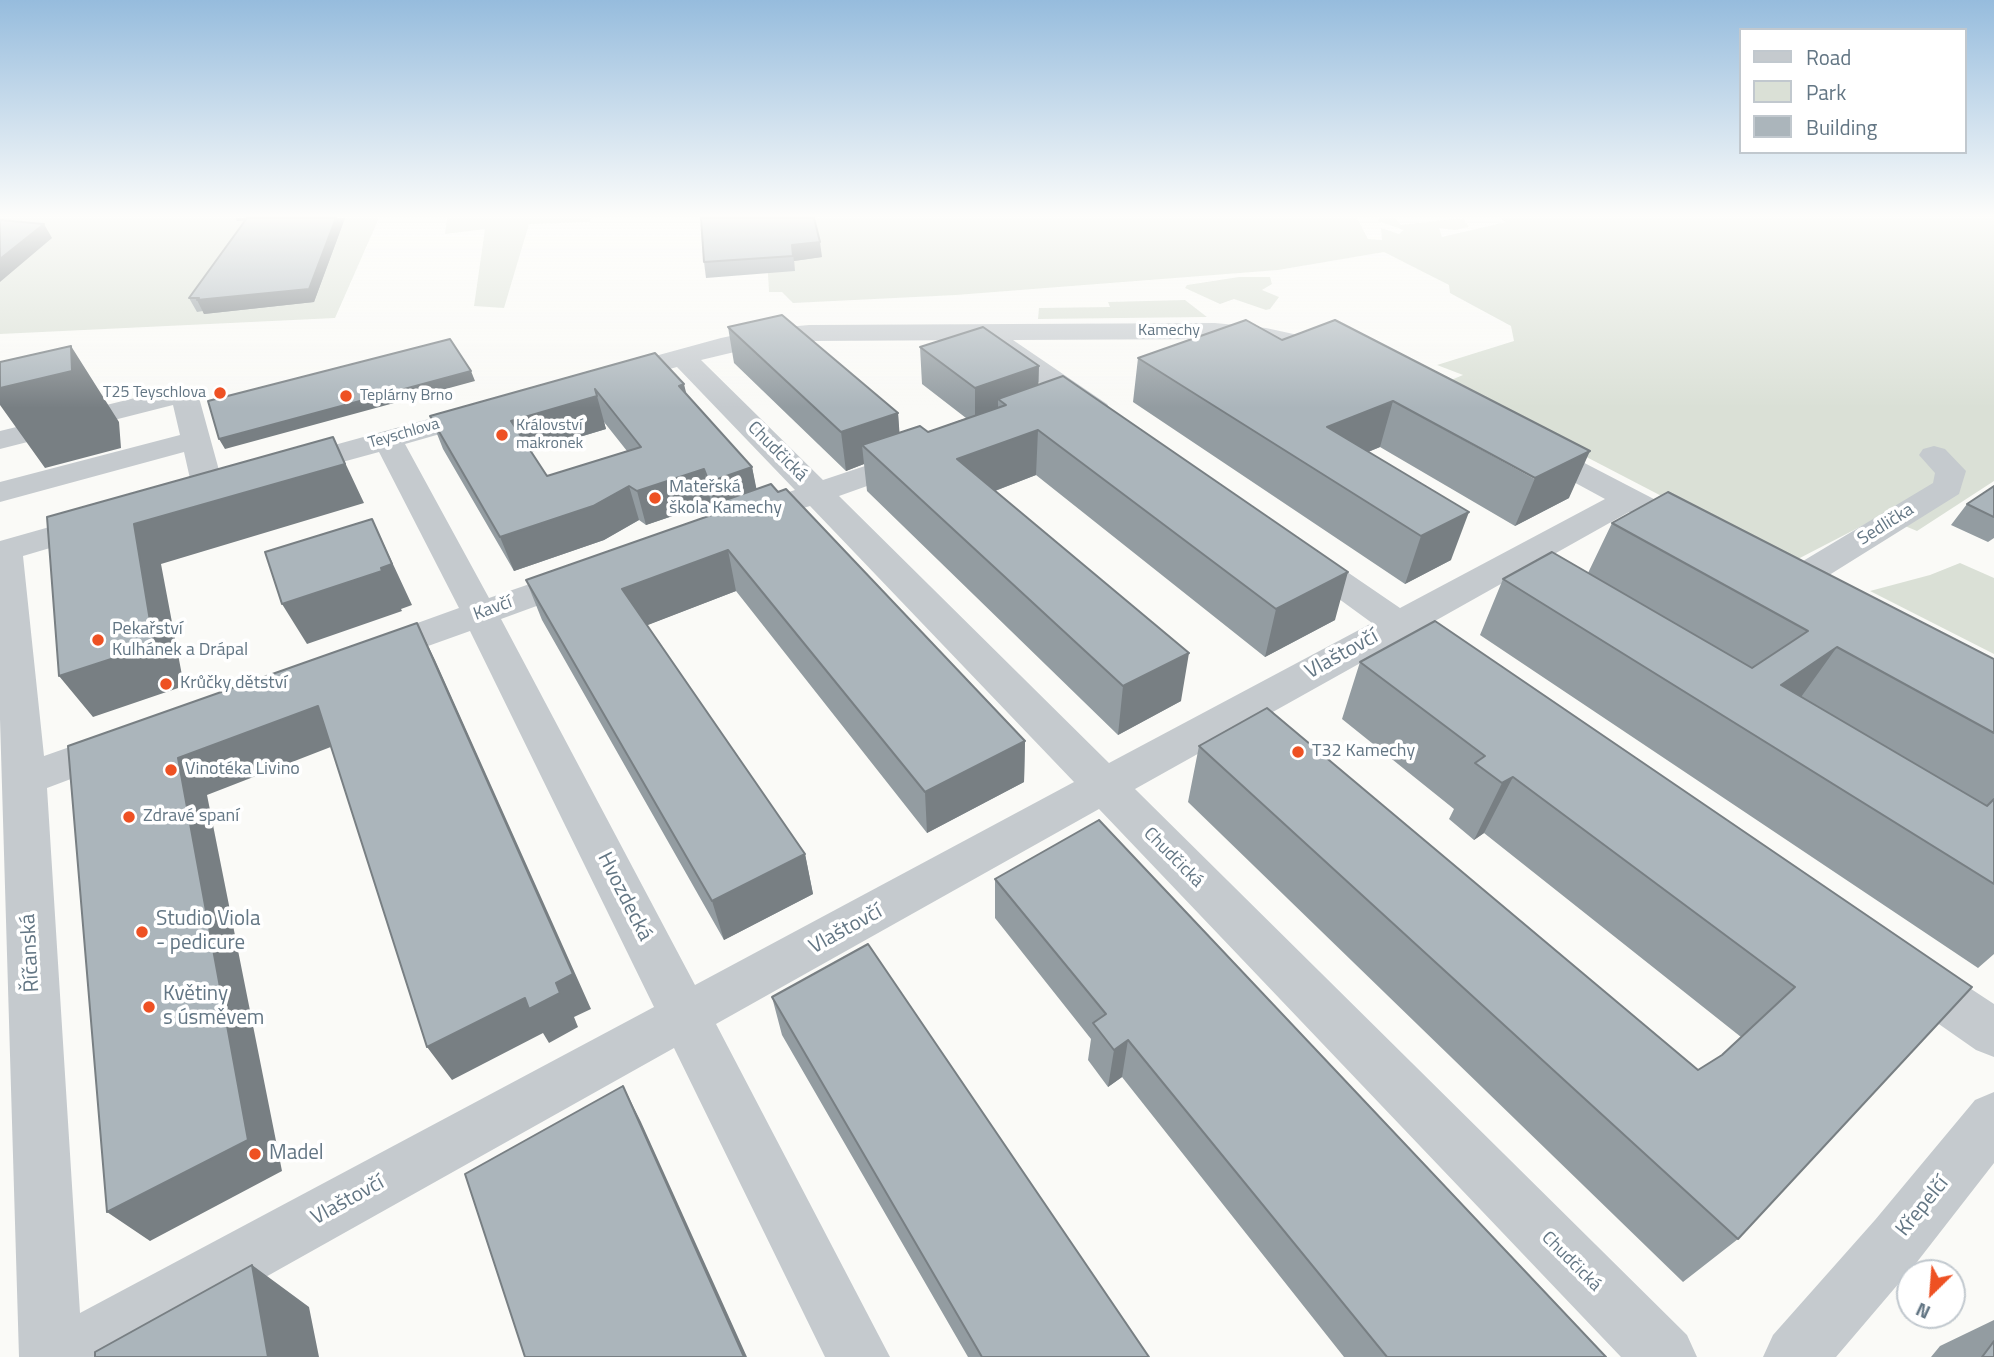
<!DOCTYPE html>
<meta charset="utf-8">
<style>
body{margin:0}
#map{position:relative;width:1994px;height:1357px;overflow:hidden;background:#fafaf7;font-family:"Titillium Web",sans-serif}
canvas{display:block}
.legend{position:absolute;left:1739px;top:28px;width:228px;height:126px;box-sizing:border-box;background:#fff;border:2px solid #c1c8ce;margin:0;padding:9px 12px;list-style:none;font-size:21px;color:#637684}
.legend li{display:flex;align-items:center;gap:14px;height:35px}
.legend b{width:35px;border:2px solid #c1c8ce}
.north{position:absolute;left:1896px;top:1259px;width:70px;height:70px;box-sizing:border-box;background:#fff;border:2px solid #c1c8ce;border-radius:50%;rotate:205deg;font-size:19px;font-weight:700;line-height:28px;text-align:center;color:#637684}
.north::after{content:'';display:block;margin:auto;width:24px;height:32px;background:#ee5123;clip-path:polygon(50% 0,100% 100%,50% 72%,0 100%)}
</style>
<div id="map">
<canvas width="1994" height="1357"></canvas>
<ul class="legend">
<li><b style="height:9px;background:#c5cace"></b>Road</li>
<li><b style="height:19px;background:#dae0d6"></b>Park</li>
<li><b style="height:19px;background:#abb5bb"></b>Building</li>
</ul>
<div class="north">N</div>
</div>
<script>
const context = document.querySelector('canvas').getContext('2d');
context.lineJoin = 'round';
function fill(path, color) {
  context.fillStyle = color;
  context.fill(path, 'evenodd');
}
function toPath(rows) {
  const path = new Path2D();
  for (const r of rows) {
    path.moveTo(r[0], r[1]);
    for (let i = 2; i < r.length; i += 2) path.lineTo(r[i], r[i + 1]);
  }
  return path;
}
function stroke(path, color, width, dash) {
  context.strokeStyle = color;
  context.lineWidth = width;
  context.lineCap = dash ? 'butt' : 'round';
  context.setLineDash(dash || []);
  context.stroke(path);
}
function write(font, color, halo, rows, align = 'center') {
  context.font = font + ' "Titillium Web",sans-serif';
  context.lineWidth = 7;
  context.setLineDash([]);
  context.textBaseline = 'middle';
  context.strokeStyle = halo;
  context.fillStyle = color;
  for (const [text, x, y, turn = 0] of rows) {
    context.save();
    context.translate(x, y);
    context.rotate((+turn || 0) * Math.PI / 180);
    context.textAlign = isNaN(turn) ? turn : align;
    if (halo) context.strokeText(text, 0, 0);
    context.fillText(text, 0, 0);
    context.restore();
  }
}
fill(toPath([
 [0,218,379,218,335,318,0,334],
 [447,218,591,218,590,222,529,224,504,308,474,306,485,229,445,234],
 [794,218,1357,218,1368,239,1382,240,1381,228,1399,234,1404,230,1378,221,1380,218,1395,218,1401,225,1463,218,1469,227,1455,230,1439,228,1442,237,1506,222,1500,218,1994,218,1994,481,1917,531,1881,516,1796,560,1675,503,1444,383,1463,375,1437,365,1514,341,1511,326,1450,293,1449,285,1384,252,1278,270,956,295,793,303,782,292,769,292,766,240],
 [1239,277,1270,277,1272,284,1262,290,1279,297,1270,309,1266,310,1234,299,1220,304,1185,288,1187,285],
 [1185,300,1207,317,1038,319,1039,308,1110,307,1108,302],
 [1960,563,1994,578,1994,654,1870,591,1930,575]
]), '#dae0d6');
fill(toPath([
 [1215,323,1266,328,1344,345,1348,351,1344,357,1335,359,1266,344,1215,339,1013,340,1107,404,1111,410,1107,416,1097,419,1087,416,988,347,985,340,809,341,764,345,701,360,823,480,904,453,915,450,926,453,930,459,926,465,839,496,1109,763,1372,623,1291,564,1286,557,1291,550,1303,547,1315,550,1400,608,1605,499,1522,454,1518,448,1522,442,1533,439,1544,442,1702,524,1707,531,1702,538,1690,541,1629,512,1426,626,1434,637,1429,646,1416,649,1398,642,1135,789,1687,1335,1697,1357,1621,1357,1099,809,716,1024,890,1357,825,1357,674,1048,123,1357,19,1357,0,719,0,541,99,513,111,516,115,523,111,530,23,556,44,756,118,730,132,734,138,745,132,756,47,788,80,1313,654,1007,470,631,375,665,362,661,356,652,362,643,459,608,379,452,291,476,280,474,276,467,280,460,476,406,486,403,496,406,500,412,496,418,405,444,489,598,582,566,594,569,599,577,594,585,501,619,695,985,1074,782,810,506,797,510,786,507,781,500,786,493,795,490,677,367,614,384,604,382,600,376,604,370,721,338,764,329,809,325,1215,323],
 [184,386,194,388,198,394,225,492,220,499,209,502,198,499,193,492,184,452,0,502,0,482,180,435,173,405,0,449,0,431,184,386],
 [1934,446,1945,449,1966,471,1959,494,1802,592,1790,595,1778,592,1772,584,1778,576,1933,483,1935,473,1919,455,1923,449,1934,446],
 [1910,954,1927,960,1994,1004,1994,1057,1976,1050,1893,992,1885,976,1893,960,1910,954],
 [1994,1092,1994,1163,1917,1262,1836,1357,1763,1357,1773,1335,1875,1220,1975,1100,1994,1092]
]), '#c5cace');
fill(toPath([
 [236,218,345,218,314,302,204,314,203,311,197,312,189,298,246,220,237,221],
 [701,218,822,257,794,261,795,271,706,278,704,262],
 [1246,320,1569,498,1515,526,1380,447,1368,452,1451,560,1405,584,1133,402,1138,358],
 [728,327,898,413,899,433,928,432,966,418,922,384,920,347,1039,385,1335,620,1265,657,1036,475,995,491,1181,701,1118,735,867,491,864,464,846,471,734,363],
 [655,353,687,395,752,467,756,489,1025,741,1024,782,927,833,736,591,647,625,805,854,813,894,724,940,542,620,526,580,715,514,711,503,646,525,639,520,604,540,514,571,443,449,430,416],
 [604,422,627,451,547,476,531,452,606,429],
 [1994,486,1994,538,1988,542,1951,525,1967,504],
 [1612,523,1994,659,1994,954,1978,968,1480,635,1503,579,1588,573],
 [1360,662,1972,987,1738,1239,1683,1282,1188,802,1199,746,1698,1070,1722,1055,1741,1037,1484,833,1474,840,1449,819,1454,809,1342,719],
 [995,879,1606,1357,1344,1357,1122,1077,1108,1087,1088,1060,1091,1039,995,918],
 [772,997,1149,1357,968,1357,782,1035],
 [1994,1320,1994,1357,1931,1357,1940,1346]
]), '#939ca1');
fill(toPath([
 [236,218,261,219,237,221],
 [336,218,345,218,314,302,204,314,197,300],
 [44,224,52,238,0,282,0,259],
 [820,242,822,257,794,261,795,271,792,245],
 [71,346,119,422,121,448,45,468,0,405,0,388],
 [1039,366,1038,403,998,399,998,417,975,425,975,388],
 [471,371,475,381,225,449,219,439],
 [684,384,692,417,679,386],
 [597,396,606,429,522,454,511,421],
 [1393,401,1380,447,1320,472,1327,427],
 [898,413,901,452,862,445,864,464,846,471,841,432],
 [1038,430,1036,475,958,505,957,459],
 [333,437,364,503,161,564,184,686,93,717,59,676,134,524],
 [1590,451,1569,498,1515,526,1535,478],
 [752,467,759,501,717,503,720,515,716,516,709,482],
 [704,469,711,503,646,525,637,491],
 [629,486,639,520,604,540,514,571,500,537],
 [1469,512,1451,560,1405,584,1421,536],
 [372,519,412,605,401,609,402,611,307,644,282,604,381,568],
 [728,550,736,591,635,630,622,589],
 [1348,572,1335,620,1265,657,1276,609],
 [417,623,435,660,591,1009,574,1017,578,1027,549,1043,543,1033,452,1080,427,1047],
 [1837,647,1796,704,1781,685],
 [1189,653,1181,701,1118,735,1123,686],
 [318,706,341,743,207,795,282,1171,150,1241,107,1212,178,758],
 [1025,741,1024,782,927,833,925,792],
 [1513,777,1484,833,1474,840,1502,783],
 [805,854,813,894,724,940,712,901],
 [1128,1040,1122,1077,1108,1087,1114,1050],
 [623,1086,641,1122,747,1357,744,1357],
 [252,1265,309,1307,319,1357,268,1357]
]), '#787f83');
const building = toPath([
 [247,218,336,218,309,289,197,300,199,298,189,298,247,218],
 [701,218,814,218,820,242,792,245,793,256,704,262,701,218],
 [0,220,44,224,0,259,0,220],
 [782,315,898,413,841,432,728,327,782,315],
 [1246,320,1282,340,1335,320,1590,451,1535,478,1393,401,1327,427,1469,512,1421,536,1138,358,1246,320],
 [983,327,1039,366,975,388,920,347,983,327],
 [450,339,471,371,219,439,208,401,450,339],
 [71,346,72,371,0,388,0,362,71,346],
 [655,353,684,384,679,386,752,467,709,482,704,469,637,491,629,486,593,506,500,537,430,416,655,353],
 [595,389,641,447,547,476,511,421,597,396,595,389],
 [1063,376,1348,572,1276,609,1038,430,957,459,1189,653,1123,686,862,445,920,426,928,432,1006,405,998,399,1063,376],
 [333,437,345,464,134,524,154,645,59,676,47,517,333,437],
 [771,484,778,492,786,489,1025,741,925,792,728,550,622,589,805,854,712,901,526,580,720,512,717,503,771,484],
 [1994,486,1994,517,1967,504,1994,486],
 [1668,492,1994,659,1994,733,1837,647,1781,685,1987,806,1994,799,1994,884,1503,579,1552,552,1752,668,1808,631,1612,523,1668,492],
 [372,519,392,564,381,568,382,571,282,604,265,552,372,519],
 [1435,621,1972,987,1738,1239,1199,746,1267,708,1698,1070,1722,1055,1795,987,1513,777,1502,783,1475,763,1485,756,1360,662,1435,621],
 [417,623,573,974,556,983,560,993,529,1009,525,998,427,1047,318,706,178,758,248,1140,107,1212,68,746,417,623],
 [1099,820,1606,1357,1387,1357,1128,1040,1114,1050,1093,1023,1106,1014,995,879,1099,820],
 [868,944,1149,1357,982,1357,772,997,868,944],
 [623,1086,744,1357,525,1357,465,1174,623,1086],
 [252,1265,268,1357,95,1357,95,1352,252,1265],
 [1994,1341,1994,1357,1982,1357,1994,1341]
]);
fill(building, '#abb5bb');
stroke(building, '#787f83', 2);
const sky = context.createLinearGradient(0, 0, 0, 408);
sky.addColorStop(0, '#96bcdd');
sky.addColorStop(0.53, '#fdfdfb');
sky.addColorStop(1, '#fdfdfb00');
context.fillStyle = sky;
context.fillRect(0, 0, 1994, 408);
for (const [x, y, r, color] of [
 [220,393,7,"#ee5123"],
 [346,396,7,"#ee5123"],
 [502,435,7,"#ee5123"],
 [655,498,7,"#ee5123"],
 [98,640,7,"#ee5123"],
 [166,684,7,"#ee5123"],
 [1298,752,7,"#ee5123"],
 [171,770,7,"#ee5123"],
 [129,817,7,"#ee5123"],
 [142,932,7,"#ee5123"],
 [149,1007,7,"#ee5123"],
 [255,1154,7,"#ee5123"]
]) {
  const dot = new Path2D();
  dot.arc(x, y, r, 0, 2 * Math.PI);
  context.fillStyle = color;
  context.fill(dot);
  stroke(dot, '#fff', 2.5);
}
write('16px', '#637684', '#fff', [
 ["Kamechy",1169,331],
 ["Teyschlova",404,434,-16]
]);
write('16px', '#637684', '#fff', [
 ["T25 Teyschlova",206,393,"right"],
 ["Teplárny Brno",360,396],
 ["Království",516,426],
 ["makronek",516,444]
], 'left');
write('18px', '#637684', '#fff', [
 ["Chudčická",777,452,45],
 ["Sedlička",1886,525,-32],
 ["Kavčí",493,609,-20],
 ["Chudčická",1173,858,45],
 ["Chudčická",1571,1262,45]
]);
write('18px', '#637684', '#fff', [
 ["Mateřská",669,488],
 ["škola Kamechy",669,509],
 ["Pekařství",112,630],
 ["Kulhánek a Drápal",112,651],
 ["Krůčky dětství",180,684],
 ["T32 Kamechy",1312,752],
 ["Vinotéka Livino",185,770],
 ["Zdravé spaní",143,817]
], 'left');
write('21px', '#637684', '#fff', [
 ["Vlaštovčí",1342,655,-29],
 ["Hvozdecká",624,897,63],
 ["Vlaštovčí",846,930,-29],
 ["Říčanská",31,953,-93],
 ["Vlaštovčí",348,1201,-29],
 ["Křepelčí",1923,1207,-51]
]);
write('21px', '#637684', '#fff', [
 ["Studio Viola",156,920],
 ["- pedicure",156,944],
 ["Květiny",163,995],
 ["s úsměvem",163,1019],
 ["Madel",269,1154]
], 'left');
</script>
